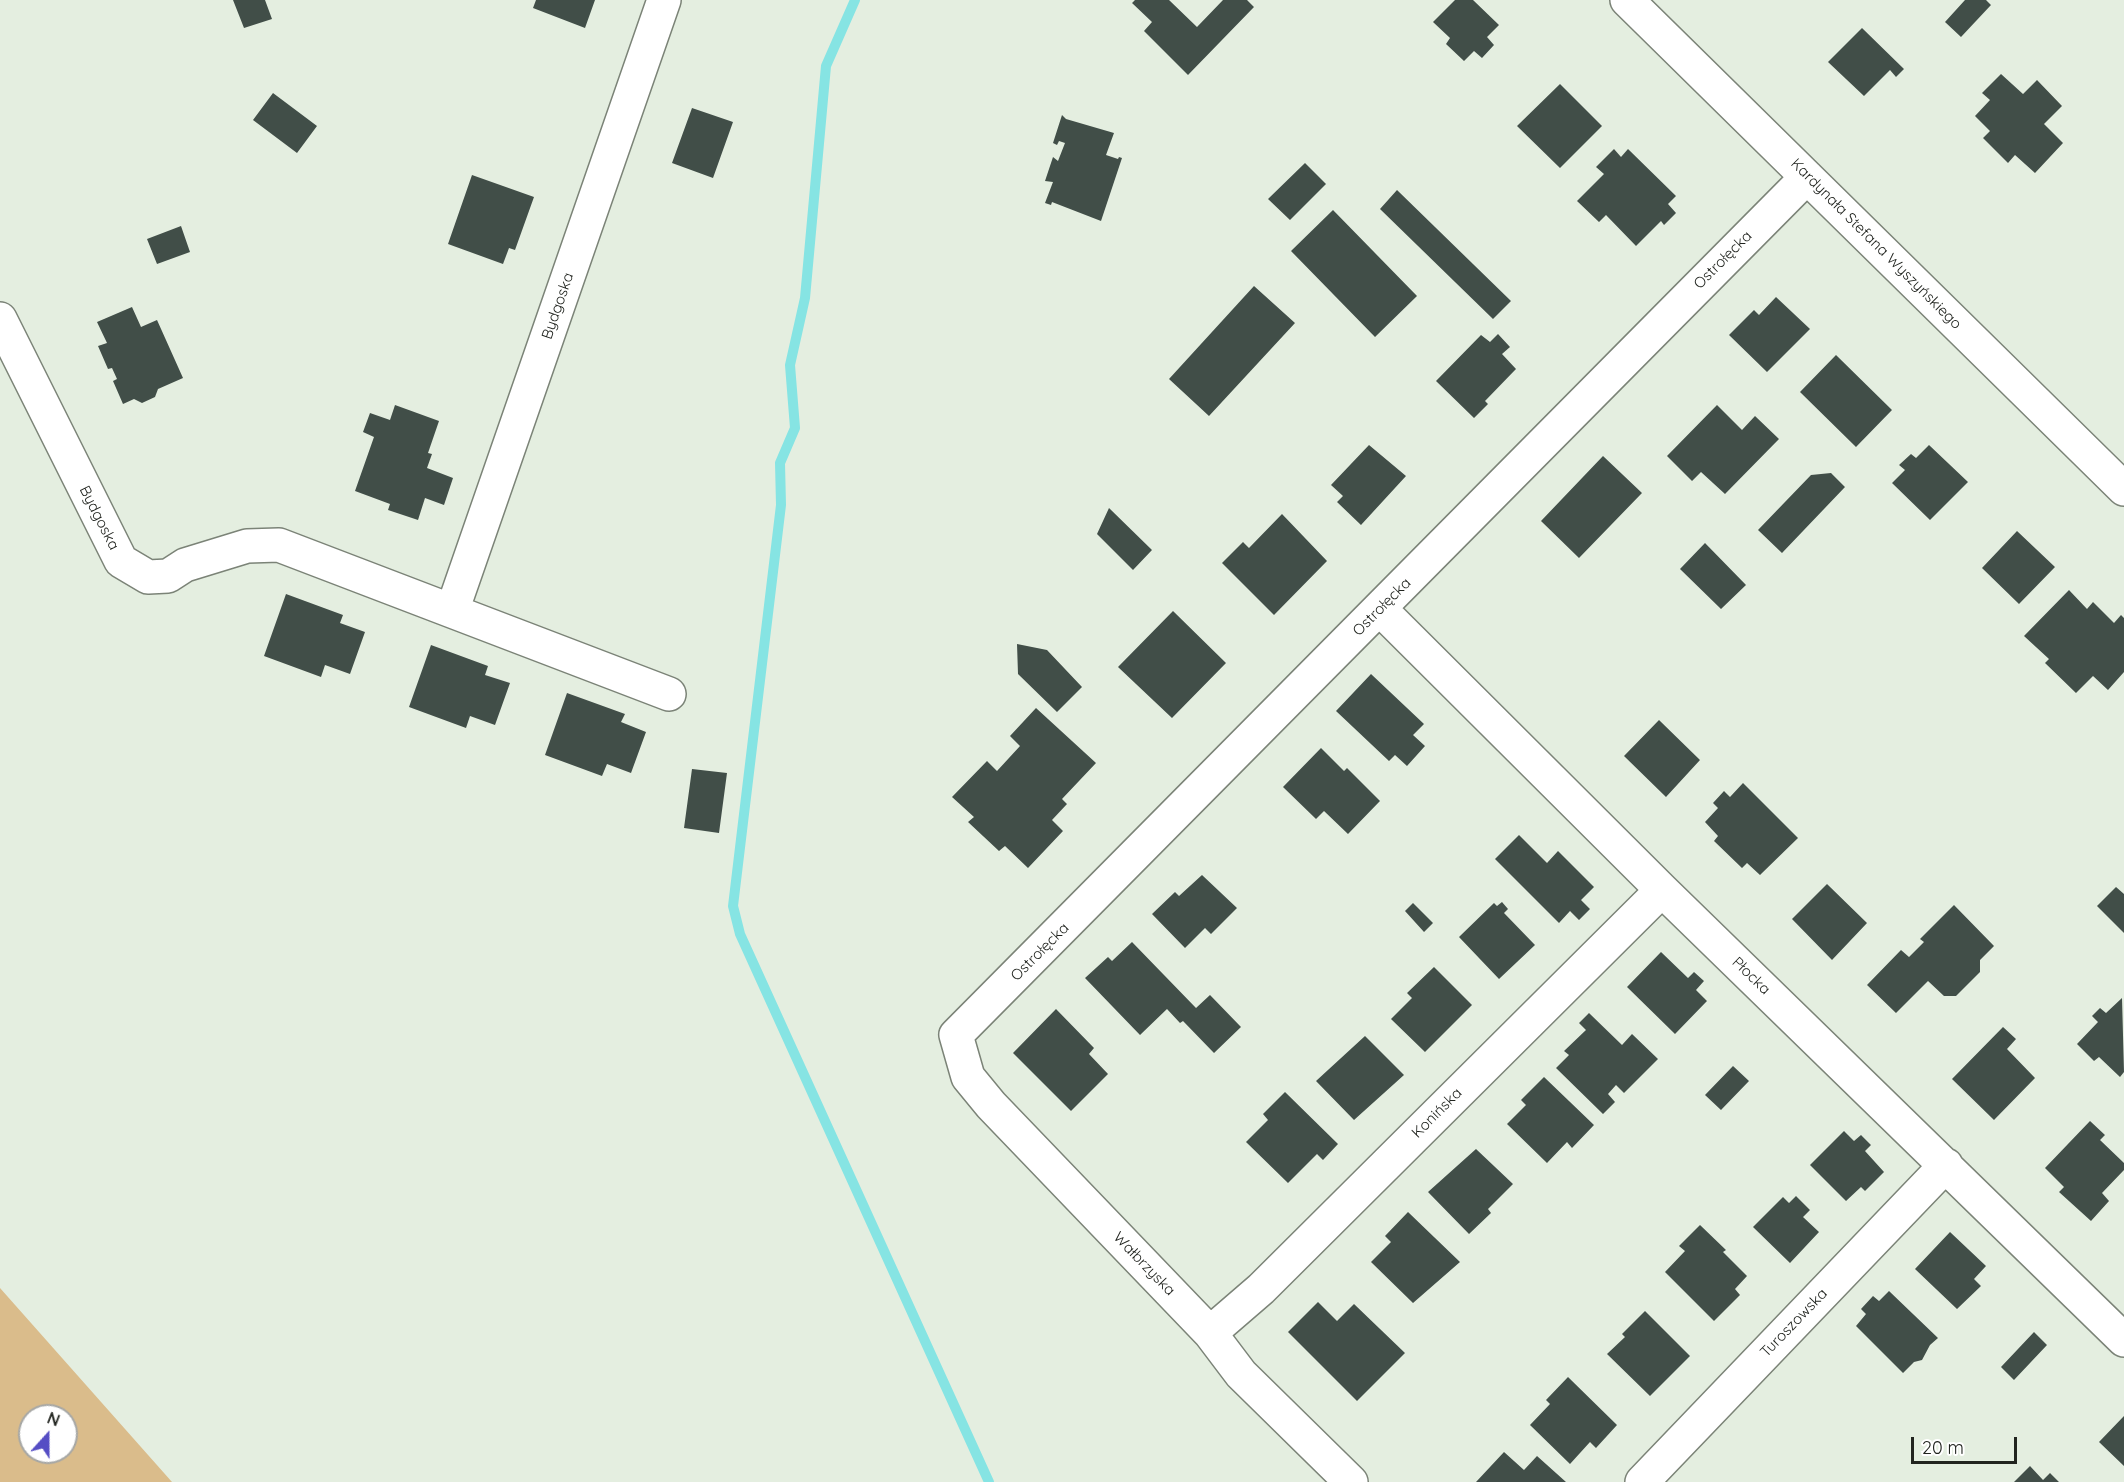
<!DOCTYPE html>
<meta charset="utf-8">
<style>
body{margin:0}
#map{position:relative;width:2124px;height:1482px;overflow:hidden;background:#e4eee0;font-family:Quicksand,sans-serif}
canvas{display:block}
.north{position:absolute;left:18px;top:1404px;width:60px;height:60px;box-sizing:border-box;background:#fff;border:2px solid #a6a7a5;border-radius:50%;rotate:21deg;font-size:16px;font-weight:700;line-height:24px;text-align:center;color:#21241f}
.north::after{content:'';display:block;margin:auto;width:21px;height:27px;background:#554dc4;clip-path:polygon(50% 0,100% 100%,50% 72%,0 100%)}
.scale{position:absolute;left:1911px;top:1437px;width:106px;height:27px;box-sizing:border-box;border:3px solid #21241f;border-top:0;padding-left:8px;font-size:18px;line-height:21px;white-space:nowrap;color:#21241f;-webkit-text-stroke:4px #fff;paint-order:stroke}
</style>
<div id="map">
<canvas width="2124" height="1482"></canvas>
<div class="north">N</div>
<div class="scale">20 m</div>
</div>
<script>
const context = document.querySelector('canvas').getContext('2d');
context.lineJoin = 'round';
function fill(path, color) {
  context.fillStyle = color;
  context.fill(path, 'evenodd');
}
function toPath(rows) {
  const path = new Path2D();
  for (const r of rows) {
    path.moveTo(r[0], r[1]);
    for (let i = 2; i < r.length; i += 2) path.lineTo(r[i], r[i + 1]);
  }
  return path;
}
function stroke(path, color, width, dash) {
  context.strokeStyle = color;
  context.lineWidth = width;
  context.lineCap = dash ? 'butt' : 'round';
  context.setLineDash(dash || []);
  context.stroke(path);
}
function write(font, color, halo, rows, align = 'center') {
  context.font = font + ' Quicksand,sans-serif';
  context.lineWidth = 6;
  context.setLineDash([]);
  context.textBaseline = 'middle';
  context.strokeStyle = halo;
  context.fillStyle = color;
  for (const [text, x, y, turn = 0] of rows) {
    context.save();
    context.translate(x, y);
    context.rotate((+turn || 0) * Math.PI / 180);
    context.textAlign = isNaN(turn) ? turn : align;
    if (halo) context.strokeText(text, 0, 0);
    context.fillText(text, 0, 0);
    context.restore();
  }
}
fill(toPath([
 [0,1288,172,1482,0,1482],
 [30,1416,66,1416,66,1452,30,1452]
]), '#dabc8b');
stroke(toPath([
 [855,0,826,66,805,298,790,365,795,428,780,463,781,505,733,906,740,934,989,1482]
]), '#86e4e3', 10);
fill(toPath([
 [233,0,265,0,272,19,244,28],
 [536,0,595,0,585,28,533,8],
 [1135,0,1169,0,1197,27,1223,0,1247,0,1254,7,1188,75,1144,31,1152,22,1132,3],
 [1455,0,1473,0,1499,25,1487,37,1494,45,1482,58,1474,51,1464,61,1446,44,1450,38,1433,22],
 [1965,0,1986,0,1991,5,1961,37,1945,22],
 [1862,28,1904,69,1896,77,1890,70,1864,96,1828,62],
 [2001,74,2023,94,2037,80,2062,106,2044,124,2063,143,2035,173,2015,155,2008,163,1983,138,1990,131,1975,116,1990,100,1982,93],
 [1560,84,1602,126,1560,168,1517,126],
 [273,93,317,126,297,153,253,120],
 [692,108,733,122,713,178,672,163],
 [1062,115,1066,119,1114,133,1106,155,1118,159,1119,157,1122,158,1101,221,1052,202,1051,205,1045,203,1053,182,1045,181,1053,157,1058,161,1065,143,1059,141,1057,145,1053,143],
 [1614,149,1621,157,1628,149,1676,196,1668,204,1676,213,1664,225,1661,221,1636,246,1606,215,1599,222,1577,201,1604,174,1596,167],
 [1305,163,1326,184,1290,220,1268,199],
 [472,175,534,197,515,250,509,248,503,264,448,244],
 [1397,190,1511,301,1493,319,1380,209],
 [1333,210,1417,296,1375,337,1291,251],
 [181,226,190,252,157,264,147,239],
 [1254,286,1295,323,1209,416,1169,379],
 [1776,297,1810,329,1767,372,1729,335,1754,310,1759,315],
 [132,307,141,327,157,320,183,378,158,389,155,397,142,403,134,399,123,404,113,381,117,379,112,368,108,369,98,346,107,343,97,322],
 [1498,334,1510,347,1502,354,1516,369,1485,401,1488,404,1474,418,1436,381,1481,335,1490,342],
 [1836,355,1892,410,1856,447,1800,392],
 [395,405,439,421,428,453,432,454,427,468,453,478,444,505,425,498,418,520,388,510,390,504,355,491,374,437,363,432,370,413,390,420],
 [1717,405,1742,430,1755,416,1779,439,1725,494,1701,472,1692,481,1667,456],
 [1369,445,1406,476,1361,525,1337,502,1343,496,1331,485],
 [1929,445,1968,482,1930,520,1892,483,1905,470,1899,465,1911,454,1916,458],
 [1603,456,1642,493,1579,558,1541,521],
 [1831,473,1845,487,1782,553,1758,530,1811,475],
 [1109,508,1152,550,1133,570,1097,534],
 [1282,514,1327,561,1274,615,1222,563,1243,542,1249,548],
 [2017,531,2055,567,2019,604,1982,568],
 [1705,543,1746,585,1721,609,1680,569],
 [2069,590,2087,609,2093,602,2114,623,2121,615,2124,618,2124,672,2108,690,2093,676,2076,693,2045,663,2049,659,2024,636],
 [286,594,343,615,340,623,365,632,350,674,325,665,321,677,264,656],
 [1173,611,1226,663,1172,718,1118,667],
 [1017,644,1047,650,1082,687,1057,712,1018,674],
 [431,645,488,666,485,675,510,683,495,725,470,716,466,728,409,707],
 [1371,674,1424,724,1413,735,1425,746,1407,766,1395,755,1389,761,1336,711],
 [567,693,625,714,621,722,646,732,631,773,607,764,602,776,545,755],
 [1036,708,1096,763,1062,799,1067,804,1052,820,1063,831,1028,868,1005,846,999,851,968,822,974,817,952,797,987,761,997,771,1020,746,1010,736],
 [1659,720,1700,760,1666,797,1624,756],
 [1321,748,1344,771,1347,768,1380,801,1348,834,1324,811,1316,819,1283,787],
 [692,769,727,773,719,833,684,828],
 [1743,783,1798,838,1760,875,1747,863,1742,868,1714,841,1718,836,1705,822,1718,808,1713,803,1724,791,1730,797],
 [1519,835,1547,863,1558,851,1594,887,1581,900,1590,909,1579,920,1570,911,1559,923,1495,859],
 [1202,875,1237,908,1211,934,1205,928,1185,948,1152,914,1175,892,1179,896],
 [1827,884,1867,923,1832,960,1792,919],
 [2116,887,2124,894,2124,933,2097,906],
 [1502,902,1508,909,1504,913,1535,945,1499,979,1459,937,1494,903,1497,906],
 [1413,903,1433,923,1424,932,1405,911],
 [1954,905,1994,946,1980,960,1980,972,1956,996,1944,996,1928,981,1896,1013,1867,985,1901,950,1909,957,1924,942,1920,939],
 [1132,942,1196,1008,1210,995,1241,1027,1214,1053,1183,1021,1180,1023,1167,1009,1140,1035,1085,978,1108,957,1112,961],
 [1661,952,1688,978,1694,972,1704,981,1696,990,1707,1001,1675,1034,1627,987],
 [1434,967,1472,1005,1425,1052,1391,1019,1412,998,1407,993],
 [2122,998,2124,1072,2120,1077,2099,1057,2094,1061,2077,1044,2098,1022,2092,1016,2100,1008,2106,1013],
 [1056,1009,1094,1048,1089,1054,1108,1074,1071,1111,1013,1053],
 [1589,1013,1622,1045,1632,1034,1658,1059,1624,1093,1616,1085,1608,1094,1615,1102,1603,1114,1556,1068,1569,1055,1564,1051,1586,1030,1579,1023],
 [2003,1027,2016,1039,2007,1049,2035,1078,1994,1120,1952,1079],
 [1365,1036,1404,1075,1354,1120,1316,1081],
 [1733,1066,1749,1081,1721,1110,1705,1095],
 [1544,1077,1594,1125,1572,1148,1567,1142,1547,1163,1507,1124,1526,1105,1521,1100],
 [1285,1092,1338,1144,1323,1160,1317,1154,1288,1183,1246,1142,1268,1120,1263,1114],
 [2090,1121,2105,1135,2100,1140,2124,1163,2124,1170,2102,1193,2109,1201,2091,1221,2059,1192,2064,1187,2045,1168],
 [1844,1131,1854,1141,1861,1135,1871,1145,1865,1151,1884,1172,1865,1191,1861,1187,1846,1201,1810,1165],
 [1476,1149,1513,1184,1488,1209,1491,1213,1469,1234,1428,1192],
 [1796,1196,1810,1210,1803,1217,1819,1232,1790,1263,1753,1227,1783,1197,1789,1203],
 [1408,1212,1460,1262,1413,1303,1371,1262,1391,1242,1385,1236],
 [1700,1225,1726,1250,1723,1252,1747,1276,1735,1289,1740,1295,1714,1321,1665,1272,1685,1251,1679,1246],
 [1950,1232,1986,1266,1974,1279,1981,1286,1957,1309,1915,1269],
 [1889,1291,1938,1338,1930,1345,1922,1360,1914,1362,1903,1373,1856,1326,1866,1314,1861,1309,1873,1296,1879,1301],
 [1318,1302,1337,1321,1354,1304,1405,1353,1357,1401,1288,1332],
 [1645,1311,1690,1356,1650,1396,1607,1354,1625,1337,1622,1334],
 [2034,1332,2047,1345,2014,1380,2001,1367],
 [1568,1377,1617,1425,1596,1448,1590,1442,1570,1464,1530,1425,1550,1404,1546,1400],
 [2124,1416,2124,1466,2099,1442],
 [1504,1452,1524,1470,1537,1456,1566,1482,1476,1482],
 [2030,1466,2043,1480,2050,1473,2059,1482,2014,1482]
]), '#414e48');
const minor = toPath([
 [1627,0,2124,489],
 [0,319,121,561,148,577,168,576,185,565,247,546,279,545,669,694],
 [1380,609,1662,890,2124,1340],
 [452,611,664,0],
 [1210,1333,1261,1289,1662,890],
 [1351,1482,1241,1374,1210,1333,991,1105,968,1077,956,1035,1807,177],
 [1642,1482,1946,1165]
]);
stroke(minor, '#7b8377', 36);
stroke(minor, '#fff', 33);
write('15px', '#21241f', '#fff', [
 ["Kardynała Stefana Wyszyńskiego",1876,244,45],
 ["Ostrołęcka",1723,260,-45],
 ["Bydgoska",558,306,-71],
 ["Bydgoska",99,518,63],
 ["Ostrołęcka",1382,607,-45],
 ["Ostrołęcka",1040,952,-45],
 ["Płocka",1751,976,44],
 ["Konińska",1437,1113,-45],
 ["Wałbrzyska",1144,1264,46],
 ["Turoszowska",1794,1323,-46]
]);
</script>
